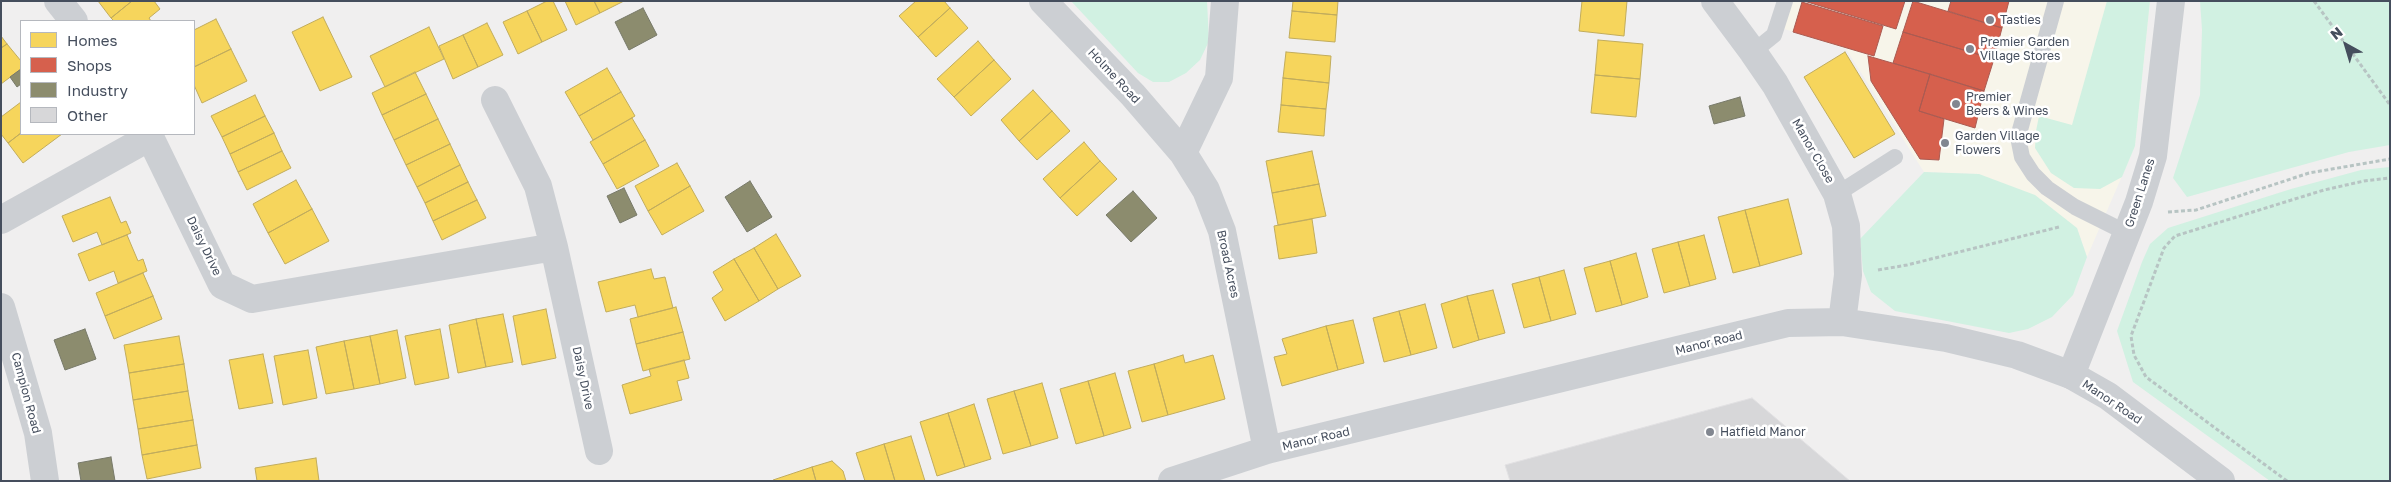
<!DOCTYPE html>
<style>
body{margin:0}
#map{position:relative;width:2391px;height:482px;overflow:hidden;background:#f0efef;font-family:"Golos Text",sans-serif}
canvas{display:block}
.frame{position:absolute;inset:0;border:2px solid #454e5d;pointer-events:none}
.legend{position:absolute;left:20px;top:20px;width:175px;height:115px;box-sizing:border-box;background:#fff;border:1px solid #b5b8be;margin:0;padding:6px 9px;list-style:none;font-size:15px;color:#454e5d}
.legend li{display:flex;align-items:center;gap:10px;height:25px}
.legend b{width:25px;border:1px solid #b5b8be}
.north{position:absolute;left:2321px;top:20px;width:50px;height:50px;-webkit-text-stroke:4px #fff;paint-order:stroke;rotate:321deg;font-size:14px;font-weight:700;line-height:20px;text-align:center;color:#454e5d}
.north::after{content:'';display:block;margin:auto;width:18px;height:22px;background:#454e5d;clip-path:polygon(50% 0,100% 100%,50% 72%,0 100%)}
</style>
<div id="map">
<canvas width="2391" height="482"></canvas>
<div class="frame"></div>
<ul class="legend">
<li><b style="height:14px;background:#f6d55c"></b>Homes</li>
<li><b style="height:14px;background:#d6604d"></b>Shops</li>
<li><b style="height:14px;background:#8c8c6e"></b>Industry</li>
<li><b style="height:14px;background:#d7d7d9"></b>Other</li>
</ul>
<div class="north">N</div>
</div>
<script>
const context = document.querySelector('canvas').getContext('2d');
context.lineJoin = 'round';
function fill(path, color) {
  context.fillStyle = color;
  context.fill(path, 'evenodd');
}
function toPath(rows) {
  const path = new Path2D();
  for (const r of rows) {
    path.moveTo(r[0], r[1]);
    for (let i = 2; i < r.length; i += 2) path.lineTo(r[i], r[i + 1]);
  }
  return path;
}
function stroke(path, color, width, dash) {
  context.strokeStyle = color;
  context.lineWidth = width;
  context.lineCap = dash ? 'butt' : 'round';
  context.setLineDash(dash || []);
  context.stroke(path);
}
function write(font, color, halo, rows, align = 'center') {
  context.font = font + ' "Golos Text",sans-serif';
  context.lineWidth = 5;
  context.setLineDash([]);
  context.textBaseline = 'middle';
  context.strokeStyle = halo;
  context.fillStyle = color;
  for (const [text, x, y, turn = 0] of rows) {
    context.save();
    context.translate(x, y);
    context.rotate((+turn || 0) * Math.PI / 180);
    context.textAlign = isNaN(turn) ? turn : align;
    if (halo) context.strokeText(text, 0, 0);
    context.fillText(text, 0, 0);
    context.restore();
  }
}
fill(toPath([
 [1779,1,2150,1,2135,146,2087,257,2077,228,1979,174,1924,172,1846,49,1772,25]
]), '#f7f5ea');
fill(toPath([
 [1071,1,1207,1,1209,41,1200,60,1186,73,1169,82,1153,82,1138,73],
 [2107,1,2150,1,2135,146,2122,177,2100,189,2074,188,2051,173,2035,148,2036,131,2039,116,2072,125],
 [2200,1,2390,1,2390,145,2349,152,2187,197,2173,178,2200,95,2202,30],
 [2390,167,2390,481,2270,481,2133,382,2117,331,2142,262,2150,244,2168,228,2291,189,2361,170],
 [1924,172,1979,174,2035,195,2077,228,2087,257,2073,295,2052,317,2028,329,2009,333,1895,311,1871,292,1863,271,1860,239]
]), '#d1f1e2');
const homes = toPath([
 [98,1,132,1,111,18,98,1],
 [132,1,154,1,160,9,149,18,151,21,114,21,111,18,132,1],
 [547,1,553,1,567,30,542,42,527,11,547,1],
 [565,1,594,1,600,13,576,25,565,1],
 [594,1,624,1,600,13,594,1],
 [916,1,944,1,950,8,918,37,899,16,916,1],
 [1293,1,1338,1,1337,15,1292,11,1293,1],
 [1582,1,1627,1,1624,36,1579,31,1582,1],
 [950,8,968,28,936,57,918,37,950,8],
 [527,11,542,42,518,54,503,22,527,11],
 [1292,11,1337,15,1335,42,1289,38,1292,11],
 [323,17,352,77,320,91,292,32,323,17],
 [216,19,231,49,194,67,194,30,216,19],
 [487,23,503,55,478,67,463,35,487,23],
 [429,27,444,59,385,87,370,56,429,27],
 [463,35,478,67,453,79,439,46,463,35],
 [1,36,7,44,1,48,1,36],
 [1598,40,1643,44,1640,79,1595,75,1598,40],
 [978,41,994,60,954,97,937,79,978,41],
 [7,44,21,61,21,69,1,84,1,48,7,44],
 [231,49,247,81,202,103,194,85,194,67,231,49],
 [1286,52,1331,56,1329,83,1283,78,1286,52],
 [1845,52,1895,134,1854,158,1804,77,1845,52],
 [994,60,1011,79,971,116,954,97,994,60],
 [607,68,621,92,579,116,565,92,607,68],
 [415,72,426,94,382,115,372,93,415,72],
 [1595,75,1640,79,1636,117,1591,113,1595,75],
 [1283,78,1329,83,1326,109,1281,105,1283,78],
 [1033,90,1052,111,1019,141,1001,120,1033,90],
 [621,92,635,116,593,140,579,116,621,92],
 [426,94,438,119,394,140,382,115,426,94],
 [255,95,265,116,222,137,211,116,255,95],
 [21,102,21,133,8,143,1,134,1,117,21,102],
 [1281,105,1326,109,1324,136,1278,132,1281,105],
 [1052,111,1070,131,1037,160,1019,141,1052,111],
 [265,116,274,133,230,154,222,137,265,116],
 [632,118,645,140,603,164,590,142,632,118],
 [438,119,450,144,406,165,394,140,438,119],
 [21,133,21,134,62,134,23,163,8,143,21,133],
 [274,133,282,151,238,172,230,154,274,133],
 [645,140,659,166,617,189,603,164,645,140],
 [1084,142,1100,161,1060,198,1043,179,1084,142],
 [450,144,460,165,417,187,406,165,450,144],
 [282,151,291,168,247,190,238,172,282,151],
 [1312,151,1319,184,1272,193,1266,161,1312,151],
 [1100,161,1117,179,1077,216,1060,198,1100,161],
 [677,163,690,186,648,211,635,186,677,163],
 [460,165,468,182,425,203,417,187,460,165],
 [296,180,312,209,268,233,253,204,296,180],
 [468,182,477,200,433,221,425,203,468,182],
 [1319,184,1326,216,1278,225,1272,193,1319,184],
 [690,186,704,211,662,235,648,211,690,186],
 [110,197,121,223,126,221,131,233,102,245,97,232,73,242,62,216,110,197],
 [1788,199,1802,254,1760,266,1745,210,1788,199],
 [477,200,486,218,442,240,433,221,477,200],
 [312,209,329,241,285,264,268,233,312,209],
 [1745,210,1760,266,1733,273,1718,217,1745,210],
 [1312,219,1317,253,1279,259,1274,226,1312,219],
 [776,234,801,276,778,289,754,248,776,234],
 [127,235,138,261,143,259,147,271,118,283,114,271,89,281,78,254,127,235],
 [1704,235,1716,279,1690,286,1678,242,1704,235],
 [1678,242,1690,286,1664,293,1652,249,1678,242],
 [754,248,778,289,759,301,734,259,754,248],
 [1636,253,1648,297,1622,305,1610,261,1636,253],
 [734,259,759,301,725,321,712,298,723,290,713,272,734,259],
 [1610,261,1622,305,1596,312,1584,268,1610,261],
 [651,269,654,279,665,277,673,308,638,317,635,305,606,312,598,282,651,269],
 [1564,270,1576,314,1551,321,1539,277,1564,270],
 [143,273,153,296,105,316,96,293,143,273],
 [1539,277,1551,321,1524,328,1512,284,1539,277],
 [1493,290,1505,333,1479,340,1467,296,1493,290],
 [153,296,162,319,114,339,105,316,153,296],
 [1467,296,1479,340,1453,348,1441,304,1467,296],
 [1425,304,1437,348,1411,355,1399,311,1425,304],
 [676,307,683,332,636,344,630,319,676,307],
 [546,309,556,358,522,365,513,316,546,309],
 [1399,311,1411,355,1384,362,1373,318,1399,311],
 [503,314,513,362,486,367,476,319,503,314],
 [476,319,486,367,458,373,449,325,476,319],
 [1353,320,1364,363,1338,370,1326,326,1353,320],
 [1326,326,1338,370,1282,386,1274,357,1287,354,1282,339,1326,326],
 [440,329,449,378,415,385,405,336,440,329],
 [397,330,406,378,380,384,370,336,397,330],
 [683,332,690,359,643,371,636,344,683,332],
 [179,336,184,364,129,373,124,345,179,336],
 [370,336,380,384,354,389,344,341,370,336],
 [344,341,354,389,326,394,316,347,344,341],
 [308,350,317,398,283,405,274,356,308,350],
 [263,354,273,403,239,409,229,360,263,354],
 [1183,355,1185,363,1213,355,1225,399,1168,415,1154,364,1183,355],
 [684,360,689,378,677,381,682,400,630,414,622,385,651,376,649,369,684,360],
 [184,364,188,391,133,400,129,373,184,364],
 [1154,364,1168,415,1142,422,1128,371,1154,364],
 [1115,373,1131,428,1104,436,1088,381,1115,373],
 [1088,381,1104,436,1076,444,1060,389,1088,381],
 [1042,383,1058,438,1031,446,1014,391,1042,383],
 [188,391,193,420,138,429,133,400,188,391],
 [1014,391,1031,446,1003,454,987,399,1014,391],
 [974,404,991,459,965,467,948,413,974,404],
 [948,413,965,467,937,476,920,422,948,413],
 [193,420,197,445,142,455,138,429,193,420],
 [911,436,925,481,895,481,884,444,911,436],
 [884,444,895,481,865,481,856,453,884,444],
 [197,445,201,468,147,479,142,455,197,445],
 [316,458,319,481,257,481,255,468,316,458],
 [832,461,843,471,846,481,816,481,812,467,832,461],
 [812,467,816,481,773,481,773,480,812,467]
]);
fill(homes, '#f6d55c');
stroke(homes, '#c1ac5c', 1);
const shops = toPath([
 [1804,1,1905,1,1896,29,1804,1],
 [1913,1,2002,28,1994,59,1903,32,1913,1],
 [1951,1,2009,1,2002,28,1948,11,1951,1],
 [1802,2,1883,26,1874,56,1793,32,1802,2],
 [1903,32,1994,59,1984,91,1893,63,1903,32],
 [1868,56,1930,74,1919,111,1944,119,1939,160,1920,159,1871,81,1868,56],
 [1930,74,1984,91,1975,128,1919,111,1930,74]
]);
fill(shops, '#d6604d');
stroke(shops, '#aa5b52', 1);
const industry = toPath([
 [643,8,657,35,629,50,615,22,643,8],
 [21,69,21,84,17,87,10,77,21,69],
 [1740,97,1745,116,1714,124,1709,106,1740,97],
 [750,181,772,217,747,232,725,197,750,181],
 [624,188,637,215,620,223,607,196,624,188],
 [1133,191,1157,218,1131,242,1106,215,1133,191],
 [85,329,96,359,65,370,54,340,85,329],
 [111,457,115,481,81,481,78,463,111,457]
]);
fill(industry, '#8c8c6e');
stroke(industry, '#777969', 1);
const building = toPath([
 [1752,398,1850,481,1510,481,1505,465,1752,398]
]);
fill(building, '#d7d7d9');
stroke(building, '#e1e0e2', 1);
stroke(toPath([
 [2314,1,2390,105],
 [2168,212,2196,210,2309,173,2390,159],
 [1878,270,1907,265,2059,227],
 [2287,481,2146,377,2134,355,2131,336,2164,248,2175,236,2324,190,2364,181,2390,178]
]), '#b7c4c3', 3, [4, 2.5]);
stroke(toPath([
 [2056,1,2018,137,2022,157,2033,174,2047,188,2075,207,2127,233],
 [1753,52,1774,35,1785,1],
 [1837,194,1895,157]
]), '#cccfd3', 16);
stroke(toPath([
 [58,1,74,21],
 [1043,1,1133,95,1183,153,1206,190,1222,231,1267,450],
 [1715,1,1753,52,1775,84,1837,194,1846,226,1848,275,1842,322],
 [495,100,538,186,554,247],
 [1183,153,1219,78,1225,1],
 [1,220,150,137,222,285,252,299,554,247,599,451],
 [1,307,38,433,45,481],
 [1172,481,1267,450,1788,323,1842,322,1946,338,2017,355,2071,375]
]), '#cccfd3', 28);
stroke(toPath([
 [2171,1,2153,156,2139,202,2071,375,2108,396,2221,481]
]), '#cccfd3', 28);
for (const [x, y, r, color] of [
 [1990,20,5,"#818690"],
 [1970,49,5,"#818690"],
 [1956,104,5,"#818690"],
 [1945,143,5,"#818690"],
 [1710,432,5,"#818690"]
]) {
  const dot = new Path2D();
  dot.arc(x, y, r, 0, 2 * Math.PI);
  context.fillStyle = color;
  context.fill(dot);
  stroke(dot, '#fff', 2);
}
write('12px', '#454e5d', '#fff', [
 ["Tasties",2000,20],
 ["Premier Garden",1980,42],
 ["Village Stores",1980,56],
 ["Premier",1966,97],
 ["Beers & Wines",1966,111],
 ["Garden Village",1955,136],
 ["Flowers",1955,150],
 ["Hatfield Manor",1720,432]
], 'left');
write('12px', '#454e5d', '#fff', [
 ["Holme Road",1114,76,47],
 ["Manor Close",1813,151,60],
 ["Green Lanes",2140,193,-72],
 ["Daisy Drive",204,246,64],
 ["Broad Acres",1228,264,78],
 ["Manor Road",1709,343,-14],
 ["Daisy Drive",583,378,78],
 ["Campion Road",26,393,75],
 ["Manor Road",2112,402,34],
 ["Manor Road",1316,439,-13]
]);
</script>
